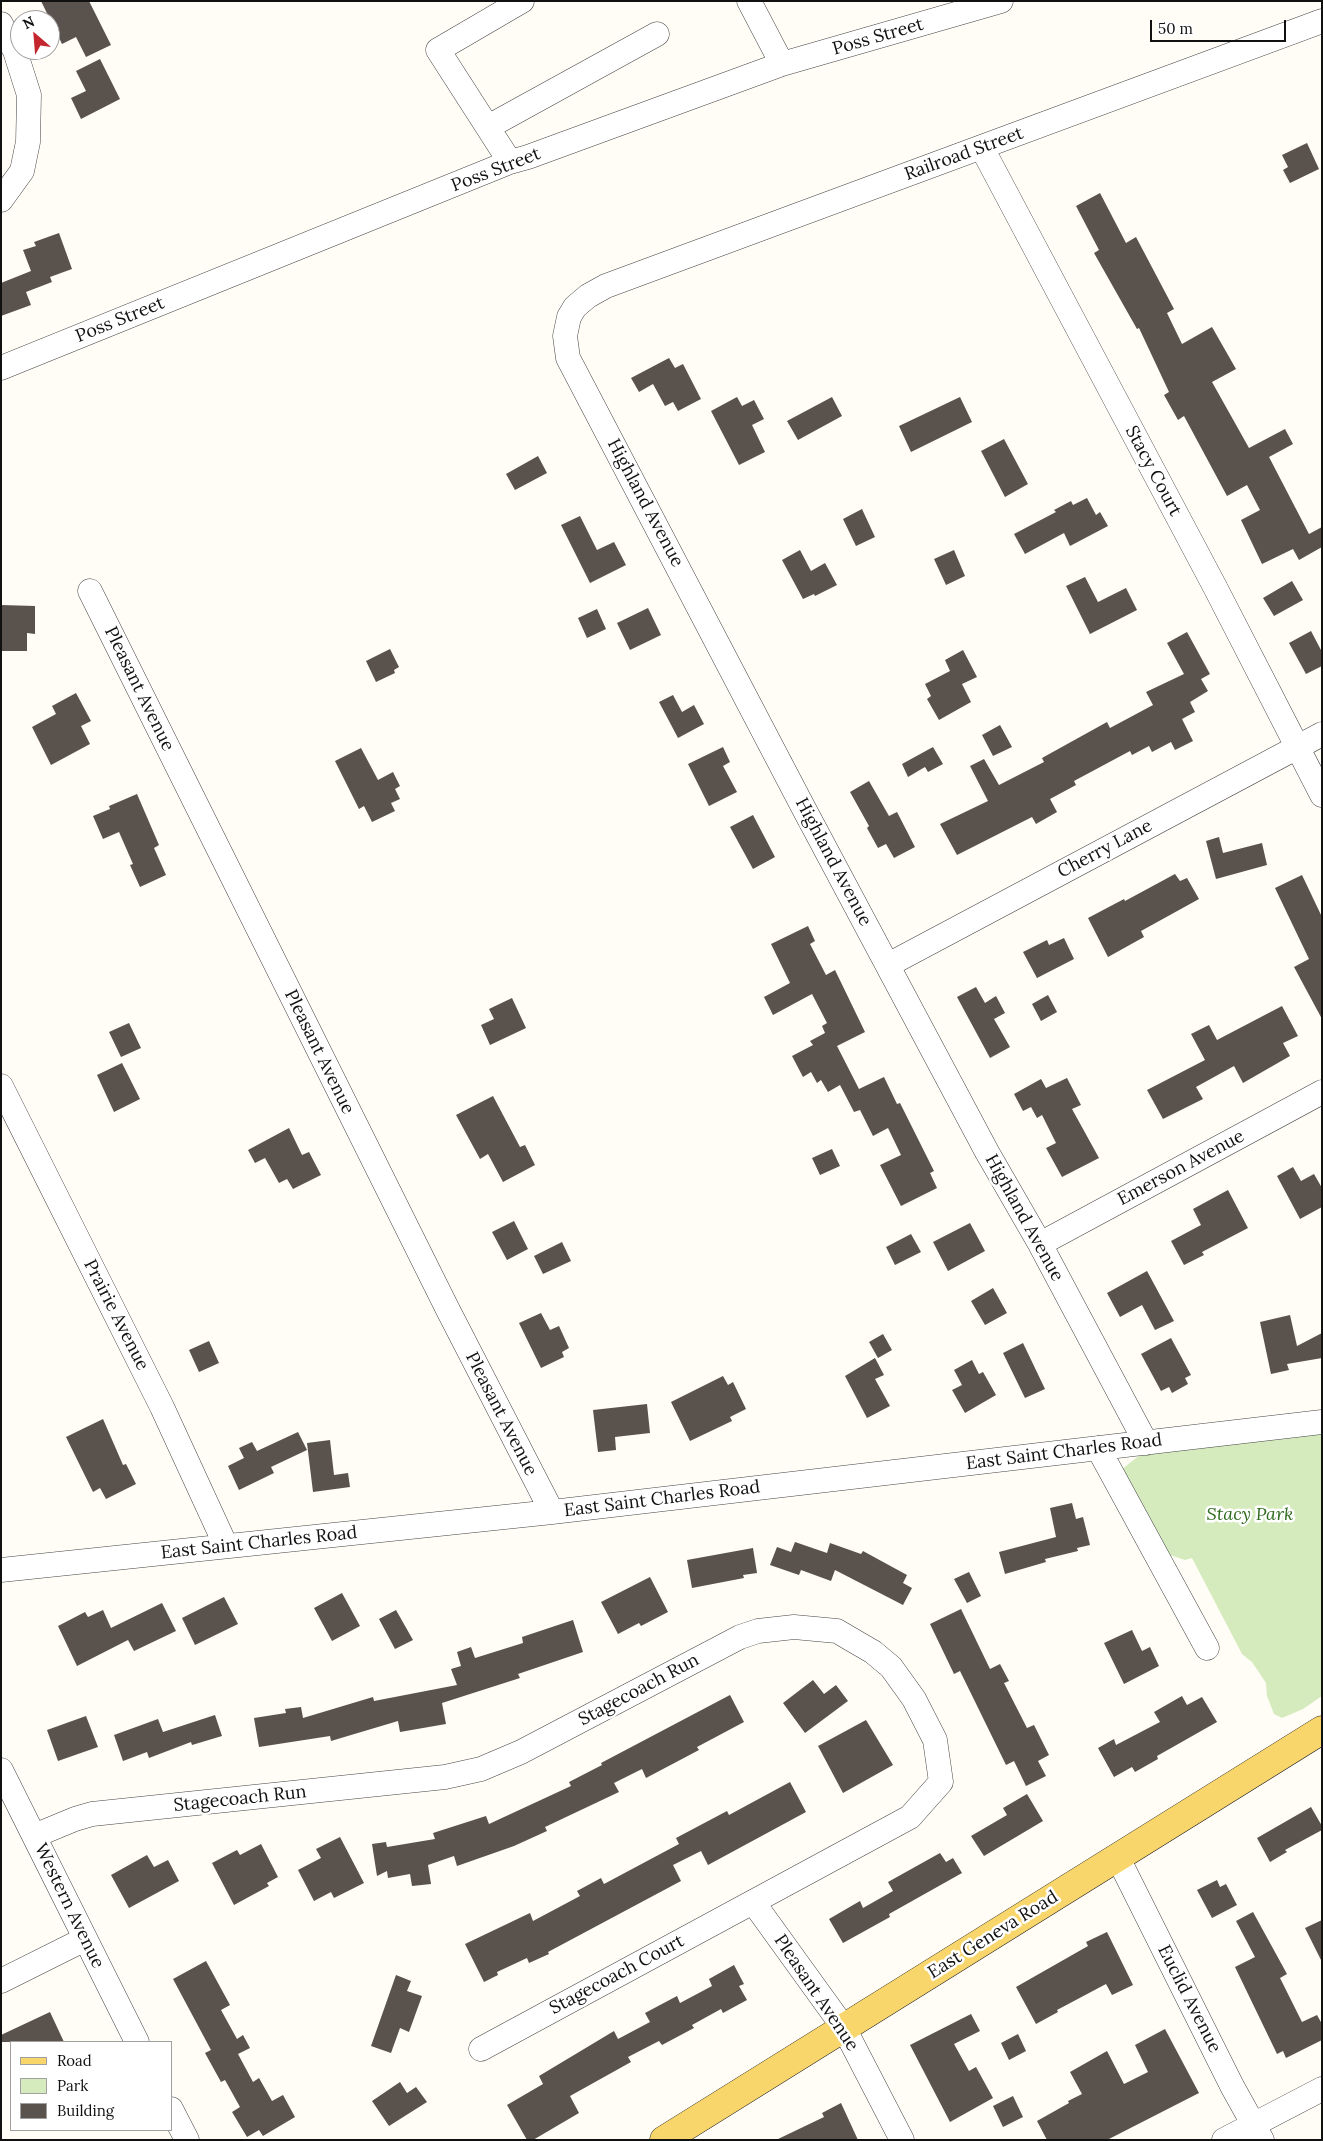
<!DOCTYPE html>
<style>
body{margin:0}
#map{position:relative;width:1323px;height:2141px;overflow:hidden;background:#fffdf5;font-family:Lora,serif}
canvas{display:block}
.frame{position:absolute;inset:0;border:2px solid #111;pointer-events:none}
.legend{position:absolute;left:10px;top:2041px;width:162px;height:90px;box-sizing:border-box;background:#fff;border:1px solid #a0a0a0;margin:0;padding:6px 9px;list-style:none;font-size:15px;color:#111}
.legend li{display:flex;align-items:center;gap:10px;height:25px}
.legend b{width:25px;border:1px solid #a0a0a0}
.north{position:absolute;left:10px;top:10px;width:50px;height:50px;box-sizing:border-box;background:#fff;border:1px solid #a0a0a0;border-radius:50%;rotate:333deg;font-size:14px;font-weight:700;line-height:20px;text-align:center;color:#111}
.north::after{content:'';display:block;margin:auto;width:18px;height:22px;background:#c4262e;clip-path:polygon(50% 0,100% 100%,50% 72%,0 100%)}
.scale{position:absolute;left:1150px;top:20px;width:136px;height:22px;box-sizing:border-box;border:2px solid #111;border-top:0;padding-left:6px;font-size:15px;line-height:18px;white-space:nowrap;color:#111;-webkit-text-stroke:4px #fff;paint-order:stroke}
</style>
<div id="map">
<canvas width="1323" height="2141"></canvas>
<div class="frame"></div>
<ul class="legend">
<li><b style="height:6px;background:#f9d66b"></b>Road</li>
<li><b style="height:14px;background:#d5ebbd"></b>Park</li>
<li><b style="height:14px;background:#5a524d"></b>Building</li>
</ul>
<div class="north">N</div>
<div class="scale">50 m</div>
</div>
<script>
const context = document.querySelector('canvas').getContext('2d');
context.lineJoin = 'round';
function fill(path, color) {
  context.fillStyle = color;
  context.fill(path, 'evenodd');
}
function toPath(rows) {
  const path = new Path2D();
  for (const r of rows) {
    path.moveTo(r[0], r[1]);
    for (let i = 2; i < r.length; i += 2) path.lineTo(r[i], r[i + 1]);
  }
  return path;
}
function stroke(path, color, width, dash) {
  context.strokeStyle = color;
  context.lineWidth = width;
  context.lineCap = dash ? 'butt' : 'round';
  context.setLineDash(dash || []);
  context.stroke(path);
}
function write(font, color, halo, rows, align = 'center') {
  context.font = font + ' Lora,serif';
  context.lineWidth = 5;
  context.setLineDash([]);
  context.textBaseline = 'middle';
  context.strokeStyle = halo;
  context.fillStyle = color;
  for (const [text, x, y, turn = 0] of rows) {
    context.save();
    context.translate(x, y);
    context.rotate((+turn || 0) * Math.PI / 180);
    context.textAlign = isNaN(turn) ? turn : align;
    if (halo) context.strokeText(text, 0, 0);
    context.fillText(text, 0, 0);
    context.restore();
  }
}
fill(toPath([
 [1322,1434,1322,1696,1303,1709,1282,1718,1274,1714,1267,1696,1266,1683,1252,1662,1242,1654,1192,1558,1185,1560,1164,1553,1122,1469,1140,1455]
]), '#d5ebbd');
fill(toPath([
 [41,1,89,1,111,45,86,57,76,37,62,44],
 [100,59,120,99,81,119,71,98,86,91,76,71],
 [1307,143,1319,169,1290,183,1283,170,1288,167,1282,155],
 [1100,193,1126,243,1136,237,1174,309,1167,313,1182,344,1212,327,1236,369,1212,382,1249,448,1285,429,1293,444,1269,457,1309,534,1322,527,1322,547,1299,560,1293,549,1262,564,1241,520,1260,510,1247,485,1227,496,1184,416,1178,420,1164,395,1169,392,1139,328,1137,329,1094,253,1099,250,1076,206],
 [59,233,72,269,50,277,52,282,26,292,31,305,1,316,1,283,31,271,23,250,36,246,34,242],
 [669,358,675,368,683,364,701,399,678,411,673,402,665,406,653,384,639,392,631,378],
 [737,397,742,406,754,400,764,419,752,425,765,452,739,465,711,411],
 [832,397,842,416,798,440,787,421],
 [960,397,972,422,911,452,899,426],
 [1004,439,1028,484,1005,497,981,451],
 [538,456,547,473,515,490,506,474],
 [1087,498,1096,515,1100,512,1108,526,1070,546,1064,533,1025,554,1014,534,1056,512,1054,510,1071,501,1073,505],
 [862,509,875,537,856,546,843,519],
 [580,516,597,550,614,542,626,565,590,583,561,525],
 [800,550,811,571,825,563,837,585,815,596,814,594,803,599,782,560],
 [954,550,965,576,946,585,934,559],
 [1085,577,1098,602,1126,588,1137,610,1090,634,1066,586],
 [1292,581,1303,600,1274,616,1263,598],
 [1,605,35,606,35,634,27,633,27,651,2,651],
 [648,608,661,635,630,650,617,623],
 [597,609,606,629,587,638,578,618],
 [1311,631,1322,652,1322,666,1306,674,1289,643],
 [1187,632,1210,674,1201,679,1208,691,1190,702,1195,712,1182,719,1193,741,1175,750,1171,742,1152,752,1149,746,1132,755,1130,751,1074,781,1076,785,1050,799,1057,812,1036,824,1032,817,957,855,940,824,988,801,970,766,984,759,999,785,1044,762,1042,758,1107,722,1110,728,1153,705,1146,692,1184,674,1167,643],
 [390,649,399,667,394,670,395,673,376,682,366,661],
 [963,650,977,677,962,684,971,702,939,720,927,699,931,696,925,684,950,671,945,660],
 [76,693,91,721,81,726,90,744,51,765,32,727,56,714,52,706],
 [673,695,682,712,694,705,704,724,678,738,659,702],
 [1000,725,1012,747,993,756,982,735],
 [723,747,730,762,723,766,737,792,709,806,688,764],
 [933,747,943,764,928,772,925,767,908,777,902,764],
 [361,748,378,780,393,772,400,786,395,789,400,799,391,803,395,811,372,822,364,806,359,809,335,761],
 [869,781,889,816,897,812,915,847,894,858,886,844,878,848,867,828,869,826,850,792],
 [137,794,159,845,154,848,166,875,140,887,130,865,133,864,119,832,103,839,93,816,110,809,109,806],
 [753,815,775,857,753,869,730,827],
 [1219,837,1223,853,1262,843,1267,865,1216,879,1206,841],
 [1175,874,1180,881,1187,878,1199,899,1141,931,1144,937,1108,957,1088,918,1124,899,1125,901],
 [1302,875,1322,917,1322,1019,1294,967,1309,959,1275,888],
 [808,926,815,941,810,944,826,975,835,970,865,1032,837,1046,859,1089,884,1077,897,1104,900,1103,934,1171,930,1173,937,1188,901,1206,880,1165,901,1155,888,1128,873,1136,860,1110,854,1112,840,1085,828,1092,821,1080,817,1083,811,1072,803,1077,792,1056,813,1045,810,1041,825,1033,822,1026,827,1023,812,994,773,1015,764,997,790,983,771,944],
 [1064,938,1074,959,1037,978,1023,952,1047,940,1049,945],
 [976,987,985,1003,996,996,1005,1013,994,1019,1010,1047,990,1058,957,997],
 [1048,995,1057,1012,1041,1021,1032,1004],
 [512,998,526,1028,490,1045,481,1025,494,1019,489,1009],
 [1282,1006,1298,1036,1283,1043,1290,1056,1243,1083,1234,1066,1196,1087,1203,1099,1163,1119,1147,1090,1205,1060,1191,1034,1209,1025,1217,1040],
 [129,1023,141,1048,121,1057,109,1032],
 [122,1063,140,1099,114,1112,97,1075],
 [1067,1078,1081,1105,1072,1109,1099,1158,1062,1177,1046,1148,1056,1143,1042,1115,1037,1118,1031,1107,1023,1111,1014,1094,1041,1079,1046,1088],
 [493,1096,520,1147,525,1145,535,1165,503,1182,488,1154,480,1159,456,1115],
 [289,1128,302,1155,309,1152,321,1175,293,1189,287,1179,279,1183,265,1158,255,1163,248,1150],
 [832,1149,840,1166,820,1175,812,1158],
 [1293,1167,1301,1181,1314,1174,1322,1188,1322,1207,1300,1219,1277,1176],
 [1228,1190,1248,1228,1202,1252,1204,1255,1184,1265,1171,1241,1201,1225,1193,1209],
 [514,1221,528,1249,507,1260,492,1232],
 [970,1223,985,1251,948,1271,933,1242],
 [911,1234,921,1252,895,1265,886,1247],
 [562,1242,571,1261,543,1274,534,1256],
 [1147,1271,1174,1321,1155,1330,1142,1305,1120,1317,1107,1293],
 [993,1288,1007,1313,985,1325,971,1301],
 [541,1313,550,1330,559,1326,569,1348,562,1352,564,1357,541,1368,519,1323],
 [1290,1315,1297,1346,1322,1333,1322,1358,1287,1364,1289,1370,1271,1374,1260,1322],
 [883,1334,892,1350,878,1358,869,1342],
 [1171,1338,1191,1375,1185,1378,1188,1384,1172,1393,1169,1387,1161,1391,1141,1354],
 [209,1341,219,1363,199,1372,189,1350],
 [1023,1343,1045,1389,1025,1398,1003,1353],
 [875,1358,884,1375,875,1379,890,1406,867,1418,845,1376],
 [972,1360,979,1374,983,1372,996,1395,965,1413,952,1390,962,1385,954,1370],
 [723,1376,728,1385,733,1382,746,1409,730,1417,732,1421,690,1441,671,1402],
 [647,1404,650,1433,615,1437,616,1450,598,1452,593,1410],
 [103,1419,123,1465,126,1464,136,1484,106,1499,100,1488,93,1492,66,1437],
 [298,1432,307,1450,271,1467,274,1473,239,1490,228,1466,244,1458,239,1448,252,1442,257,1451],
 [330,1440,334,1475,348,1473,350,1487,313,1492,307,1443],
 [1072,1503,1076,1519,1083,1517,1090,1545,1077,1548,1078,1551,1045,1559,1046,1562,1005,1574,999,1552,1056,1537,1050,1508],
 [795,1542,827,1553,830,1543,861,1554,863,1551,907,1575,903,1583,912,1588,903,1605,835,1570,831,1581,801,1570,799,1575,770,1565,777,1547,791,1552],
 [753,1548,757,1573,743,1575,744,1578,692,1588,687,1560],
 [969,1572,981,1596,967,1603,954,1579],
 [650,1577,668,1612,641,1626,639,1623,618,1634,601,1602],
 [342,1593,360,1626,332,1641,314,1608],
 [224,1597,238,1624,195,1645,182,1618],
 [162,1603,176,1631,134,1651,128,1640,77,1666,58,1626,85,1612,88,1617,103,1610,111,1628],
 [961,1609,990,1669,1000,1664,1009,1681,1004,1683,1027,1728,1034,1725,1049,1755,1038,1761,1046,1776,1026,1786,1014,1761,1006,1765,960,1671,954,1674,930,1624],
 [396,1610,413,1640,395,1649,379,1619],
 [573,1620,583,1652,518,1674,520,1678,442,1703,446,1724,400,1732,398,1721,331,1741,330,1736,259,1747,254,1718,286,1713,285,1709,301,1707,303,1718,373,1697,374,1701,457,1685,451,1669,461,1666,457,1652,471,1647,475,1658,523,1643,522,1637],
 [1132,1630,1142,1651,1150,1647,1159,1666,1124,1684,1104,1643],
 [813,1680,824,1694,836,1685,848,1701,805,1733,783,1703],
 [730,1695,744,1722,697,1747,699,1750,646,1778,642,1769,614,1783,619,1792,545,1827,547,1831,514,1846,457,1866,454,1856,428,1865,431,1884,412,1886,410,1874,388,1878,387,1871,377,1876,372,1844,386,1842,387,1847,435,1839,433,1833,486,1816,489,1824,571,1786,569,1782,602,1765,601,1763],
 [1182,1696,1187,1705,1202,1697,1217,1722,1157,1756,1158,1759,1135,1772,1132,1767,1114,1777,1098,1748,1114,1739,1116,1745,1160,1722,1154,1712],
 [215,1715,222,1736,192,1745,191,1742,149,1758,147,1752,123,1761,114,1735,158,1719,163,1732],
 [86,1716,98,1747,58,1761,47,1730],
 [866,1720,893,1765,843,1793,818,1746],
 [790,1782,806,1812,708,1865,701,1851,673,1865,681,1881,548,1952,549,1954,529,1963,527,1958,497,1972,498,1975,484,1982,465,1944,530,1913,533,1921,580,1896,577,1891,601,1878,604,1884,679,1844,676,1838,727,1811,729,1815],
 [1027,1794,1043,1821,984,1856,971,1836,1007,1815,1003,1808],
 [1311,1807,1322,1826,1322,1830,1285,1850,1287,1852,1270,1862,1257,1838],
 [340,1837,364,1883,334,1898,331,1892,314,1901,298,1870,321,1858,316,1849],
 [261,1844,278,1877,267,1883,269,1886,234,1905,212,1863,237,1850,240,1855],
 [940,1853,946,1862,953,1858,962,1873,889,1914,890,1917,843,1943,829,1919,860,1901,863,1908,893,1891,888,1882],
 [147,1855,154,1867,168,1860,179,1881,129,1908,111,1875],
 [1217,1880,1220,1887,1226,1884,1237,1905,1212,1918,1197,1890],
 [1253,1912,1287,1974,1280,1978,1302,2022,1317,2015,1322,2024,1322,2040,1286,2058,1283,2051,1277,2054,1235,1967,1255,1957,1236,1921],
 [1322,1920,1322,1962,1305,1928],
 [1107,1932,1133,1985,1112,1995,1106,1984,1057,2010,1058,2012,1036,2024,1016,1987,1088,1946,1086,1942],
 [206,1961,230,2005,221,2010,237,2039,243,2035,250,2048,238,2054,253,2082,259,2078,272,2101,283,2095,295,2117,263,2136,259,2130,247,2137,232,2112,240,2107,225,2080,221,2082,205,2053,211,2050,173,1979],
 [734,1965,744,1984,739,1986,747,2000,723,2013,721,2009,692,2025,694,2028,662,2045,659,2041,628,2057,631,2062,570,2096,579,2113,533,2140,527,2140,507,2105,543,2084,539,2076,614,2031,618,2039,650,2022,645,2013,677,1996,680,2003,712,1986,709,1979],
 [396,1975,411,1981,407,1991,422,1996,409,2032,400,2028,391,2053,371,2046],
 [50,2012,64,2042,1,2042,1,2035],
 [971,2014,980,2031,954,2044,969,2071,976,2067,993,2098,950,2122,910,2045],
 [1165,2029,1199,2093,1107,2140,1047,2140,1037,2121,1069,2103,1068,2101,1082,2094,1070,2072,1107,2051,1124,2084,1148,2072,1135,2045],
 [1018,2034,1026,2051,1009,2060,1001,2043],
 [400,2082,407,2093,416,2087,427,2102,389,2126,372,2101],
 [1013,2096,1023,2117,1003,2127,993,2106],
 [841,2103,858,2140,776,2140,824,2117,822,2113]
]), '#5a524d');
const minor = toPath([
 [749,1,782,64],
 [1,24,15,51,29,95,28,142,22,171,1,200],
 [488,127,657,34],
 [982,148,1215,587,1322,795],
 [510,162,438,50,522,1],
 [1,368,510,162,528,157,782,64,1001,1],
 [90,591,447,1308,552,1512],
 [888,965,1322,734],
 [1,1086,162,1407,226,1546],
 [1040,1244,1322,1092],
 [1146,1443,1040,1244,987,1152,802,805,568,358,565,336,569,317,575,307,588,296,606,286,1322,21],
 [1098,1448,1207,1648],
 [1,1570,552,1512,1322,1422],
 [1,1770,137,2042],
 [34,1836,75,1819,92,1814,445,1777,481,1769,521,1752,740,1637,758,1631,794,1627,837,1631,873,1652,891,1667,914,1699,935,1740,941,1782,910,1817,481,2049],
 [1118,1858,1232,2086,1262,2140],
 [753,1902,844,2028,902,2140],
 [1,1981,85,1939],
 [171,2109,187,2140],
 [1224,2140,1322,2089]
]);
const major = toPath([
 [664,2140,1322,1730]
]);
stroke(minor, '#444', 25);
stroke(major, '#222', 29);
stroke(minor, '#fff', 24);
stroke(major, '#f9d66b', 28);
write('18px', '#111', '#fff', [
 ["Poss Street",878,37,-16],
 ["Railroad Street",964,154,-20],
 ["Poss Street",496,170,-21],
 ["Poss Street",120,320,-22],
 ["Stacy Court",1153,471,62],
 ["Highland Avenue",645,503,62],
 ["Pleasant Avenue",139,689,64],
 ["Cherry Lane",1105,849,-28],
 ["Highland Avenue",833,862,62],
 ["Pleasant Avenue",319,1052,64],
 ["Emerson Avenue",1181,1168,-28],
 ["Highland Avenue",1024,1218,61],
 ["Prairie Avenue",116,1315,63],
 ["Pleasant Avenue",501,1414,63],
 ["East Saint Charles Road",1064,1452,-7],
 ["East Saint Charles Road",662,1499,-7],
 ["East Saint Charles Road",259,1543,-6],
 ["Stagecoach Run",639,1690,-28],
 ["Stagecoach Run",240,1799,-6],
 ["Western Avenue",69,1906,64],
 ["East Geneva Road",993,1935,-32],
 ["Stagecoach Court",617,1975,-28],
 ["Pleasant Avenue",816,1993,56],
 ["Euclid Avenue",1189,1999,63]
]);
write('italic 18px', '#2f6b1f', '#fff', [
 ["Stacy Park",1250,1515]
]);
</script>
